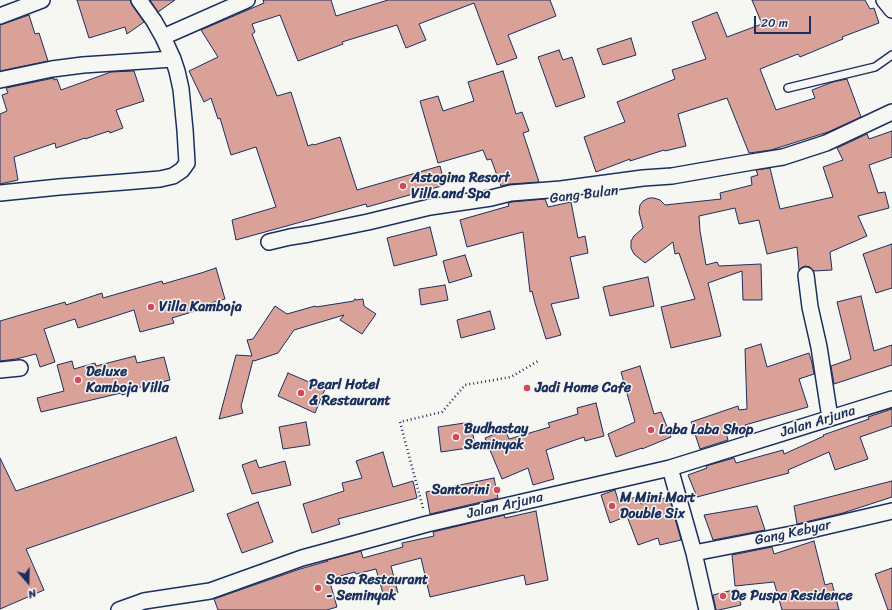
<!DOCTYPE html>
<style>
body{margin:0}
#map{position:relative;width:892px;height:610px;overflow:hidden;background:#f6f6f2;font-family:Sriracha,sans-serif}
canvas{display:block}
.north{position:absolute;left:8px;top:562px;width:40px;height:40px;-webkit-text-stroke:3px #f6f6f2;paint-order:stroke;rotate:160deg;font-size:11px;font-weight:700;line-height:16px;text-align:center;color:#1b2f5e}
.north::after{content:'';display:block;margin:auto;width:14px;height:18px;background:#1b2f5e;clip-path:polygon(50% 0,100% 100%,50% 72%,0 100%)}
.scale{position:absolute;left:754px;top:16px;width:57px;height:18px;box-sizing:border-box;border:2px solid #1b2f5e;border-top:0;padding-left:5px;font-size:12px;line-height:14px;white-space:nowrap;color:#1b2f5e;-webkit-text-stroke:3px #f6f6f2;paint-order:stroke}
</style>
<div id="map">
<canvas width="892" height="610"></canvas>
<div class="north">N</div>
<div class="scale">20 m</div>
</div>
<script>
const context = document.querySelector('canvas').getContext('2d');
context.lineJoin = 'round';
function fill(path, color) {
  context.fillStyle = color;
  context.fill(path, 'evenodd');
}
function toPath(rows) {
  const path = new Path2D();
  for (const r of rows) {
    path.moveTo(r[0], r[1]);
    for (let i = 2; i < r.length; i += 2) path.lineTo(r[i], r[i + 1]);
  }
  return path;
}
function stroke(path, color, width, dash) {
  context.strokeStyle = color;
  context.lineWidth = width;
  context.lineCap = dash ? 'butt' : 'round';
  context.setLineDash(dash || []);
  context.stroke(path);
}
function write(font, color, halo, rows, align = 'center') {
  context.font = font + ' Sriracha,sans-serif';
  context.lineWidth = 3;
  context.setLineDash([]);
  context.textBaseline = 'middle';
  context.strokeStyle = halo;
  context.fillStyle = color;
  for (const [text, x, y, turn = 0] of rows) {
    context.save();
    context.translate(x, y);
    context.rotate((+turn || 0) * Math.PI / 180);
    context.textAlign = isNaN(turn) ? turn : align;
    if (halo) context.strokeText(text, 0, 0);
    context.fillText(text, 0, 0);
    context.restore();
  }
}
const building = toPath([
 [77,0,130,0,132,5,144,22,127,34,125,27,89,38,77,0],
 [150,0,175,0,158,12,150,0],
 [263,0,331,0,336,16,388,0,550,0,556,16,508,35,517,58,497,65,474,3,419,24,426,40,406,48,397,25,342,42,343,44,298,61,280,15,252,24,255,32,252,34,277,96,291,92,308,146,313,144,314,145,340,137,357,190,440,166,445,185,367,207,366,204,236,240,232,220,276,207,256,147,231,155,220,118,218,119,211,98,204,102,189,71,218,57,201,30,264,3,263,0],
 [752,0,865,0,870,9,874,8,879,23,842,37,843,39,800,57,798,54,760,69,776,110,815,98,812,90,833,82,847,79,861,117,828,132,771,150,749,153,727,98,678,114,686,146,665,151,664,150,630,161,630,159,596,172,584,137,625,122,617,102,675,79,672,70,706,59,692,22,717,12,727,37,762,24,752,0],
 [29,15,35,34,39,33,48,61,0,71,0,25,3,24,29,15],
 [631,38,636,55,603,65,597,49,631,38],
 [559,50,563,60,572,57,585,97,556,107,538,57,559,50],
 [134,71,144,101,116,110,123,128,110,133,109,131,85,139,85,138,56,148,55,143,14,157,18,180,0,184,0,114,7,111,2,95,8,93,6,88,54,78,54,80,57,79,61,90,111,72,134,71],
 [503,71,516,114,522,112,529,131,523,133,539,182,510,184,501,186,491,159,487,160,483,150,438,163,420,101,438,96,443,111,474,101,468,82,503,71],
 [892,131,892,157,869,165,878,193,885,192,889,208,858,216,867,236,830,252,832,270,814,271,810,267,805,266,801,268,799,270,797,247,767,254,759,220,739,224,735,208,699,216,700,231,706,265,717,262,719,266,761,264,762,300,743,300,742,271,708,283,721,336,671,348,661,307,695,299,679,253,675,254,673,242,645,263,634,254,631,248,631,241,634,236,643,228,639,212,640,205,643,201,649,198,654,198,660,200,665,205,721,199,720,193,752,185,751,177,758,175,756,170,770,168,780,209,833,197,823,167,843,160,837,148,867,134,869,139,892,131],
 [545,199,548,207,571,202,578,238,585,236,588,253,570,257,579,298,551,304,561,335,546,339,535,303,532,291,530,292,523,232,467,247,460,220,509,206,508,203,512,202,545,199],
 [430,227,437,255,394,266,387,238,430,227],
 [892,244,892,288,876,293,863,254,892,244],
 [465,255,472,276,449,283,443,261,465,255],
 [216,268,225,299,204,305,205,308,172,318,174,323,140,332,134,310,78,328,75,319,44,329,55,362,40,367,36,354,16,359,0,361,0,321,65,302,66,305,102,293,103,298,162,281,163,284,201,273,216,268],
 [648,277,654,306,610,316,603,287,648,277],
 [445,285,448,300,421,305,419,289,445,285],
 [861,296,874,351,892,345,892,365,834,384,831,366,851,359,837,302,861,296],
 [355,299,356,300,363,299,364,306,376,314,362,334,340,320,344,315,294,330,278,353,254,361,253,360,241,406,243,413,219,419,236,355,252,356,247,340,253,339,275,306,287,314,315,306,316,307,354,301,355,299],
 [490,311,495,329,461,338,457,320,490,311],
 [761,344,767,367,809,353,812,363,814,374,799,379,808,407,745,425,746,427,726,433,728,440,700,449,691,422,738,406,739,410,747,409,745,349,761,344],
 [135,356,137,363,164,357,170,380,137,388,138,391,122,395,121,393,41,412,37,398,64,391,57,365,72,361,74,369,95,363,96,366,135,356],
 [640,366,654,414,661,412,671,437,642,449,642,448,616,457,608,434,635,422,621,372,640,366],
 [288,373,325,389,315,413,278,396,288,373],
 [596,403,604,436,585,441,584,437,546,450,554,479,533,485,528,468,502,479,485,438,505,430,509,439,550,427,548,423,578,414,577,408,596,403],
 [892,409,892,426,860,437,868,459,835,470,829,452,788,470,789,473,697,497,688,475,707,468,706,466,734,458,736,463,783,450,784,454,824,436,823,435,869,419,868,417,892,409],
 [306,422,310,445,283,449,279,427,306,422],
 [471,422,475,447,441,452,438,427,471,422],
 [176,437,194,491,26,549,44,590,0,609,0,458,16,491,176,437],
 [383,452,393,487,413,481,417,498,338,519,340,524,312,533,303,504,344,491,342,483,362,478,356,461,383,452],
 [256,460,259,468,285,461,291,485,252,494,242,465,256,460],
 [494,478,498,498,430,514,426,492,494,478],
 [892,481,892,497,843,513,797,524,794,506,892,481],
 [615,490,619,503,638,496,641,504,669,497,681,540,660,545,658,538,638,545,627,516,610,523,601,495,615,490],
 [258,502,273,542,242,553,227,514,258,502],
 [757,506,765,530,713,540,704,515,757,506],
 [536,511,548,580,526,585,524,575,430,597,421,558,391,566,398,593,384,597,376,569,356,574,355,572,329,579,337,607,327,610,218,610,214,599,300,569,328,561,327,560,361,551,363,558,403,547,402,543,434,536,433,532,504,515,505,518,536,511],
 [814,541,825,585,832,583,839,610,782,610,774,582,735,586,732,555,772,547,774,554,814,541],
 [892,568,892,610,888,610,875,574,892,568],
 [737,589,741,605,719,610,716,610,713,595,737,589]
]);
fill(building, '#daa199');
stroke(building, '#1b2f5e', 1);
const lane = toPath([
 [788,88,875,67,892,55]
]);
const street = toPath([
 [884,0,892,10],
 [0,16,42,0],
 [163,37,247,0],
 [0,80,52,69,83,65,173,59],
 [0,193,59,187,124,182,160,179,173,176,182,170,187,163,185,130,181,89,177,71,173,59,163,37,154,21,139,0],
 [269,242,290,237,309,234,368,222,430,207,491,198,511,193,561,189,643,178,672,176,752,162,783,157,826,143,892,112],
 [806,275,810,307,819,347,830,418],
 [0,370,20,368],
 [670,468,694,553,707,610],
 [694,553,802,532,892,511],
 [119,610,144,601,210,591,302,558,427,524,670,468,892,399]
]);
stroke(lane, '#1b2f5e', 10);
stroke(street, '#1b2f5e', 18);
stroke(toPath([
 [423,508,400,422,442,412,465,385,511,377,538,361]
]), '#1b2f5e', 2.5, [1, 3]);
stroke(lane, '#f6f6f2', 7);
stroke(street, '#f6f6f2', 15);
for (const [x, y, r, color] of [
 [403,186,4,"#d1495b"],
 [151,307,4,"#d1495b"],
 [78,380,4,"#d1495b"],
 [527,388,4,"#d1495b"],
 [301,393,4,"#d1495b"],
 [651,430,4,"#d1495b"],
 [456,437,4,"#d1495b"],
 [497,490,4,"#d1495b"],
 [612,506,4,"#d1495b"],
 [318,588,4,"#d1495b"],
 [723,596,4,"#d1495b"]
]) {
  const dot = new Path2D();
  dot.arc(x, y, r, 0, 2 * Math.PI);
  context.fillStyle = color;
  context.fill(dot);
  stroke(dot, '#f6f6f2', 1.5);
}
write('bold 14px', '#1b2f5e', '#f6f6f2', [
 ["Astagina Resort",411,178],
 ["Villa and Spa",411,194],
 ["Villa Kamboja",159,307],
 ["Deluxe",86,372],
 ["Kamboja Villa",86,388],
 ["Pearl Hotel",309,385],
 ["& Restaurant",309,401],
 ["Jadi Home Cafe",535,388],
 ["Budhastay",464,429],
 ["Seminyak",464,445],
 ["Laba Laba Shop",659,430],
 ["Santorini",489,490,"right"],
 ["M Mini Mart",620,498],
 ["Double Six",620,514],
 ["Sasa Restaurant",326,580],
 ["- Seminyak",326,596],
 ["De Puspa Residence",731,596]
], 'left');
write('14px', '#1b2f5e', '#f6f6f2', [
 ["Gang Bulan",584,195,-7],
 ["Jalan Arjuna",818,422,-17],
 ["Jalan Arjuna",505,506,-13],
 ["Gang Kebyar",793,533,-12]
]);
</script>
